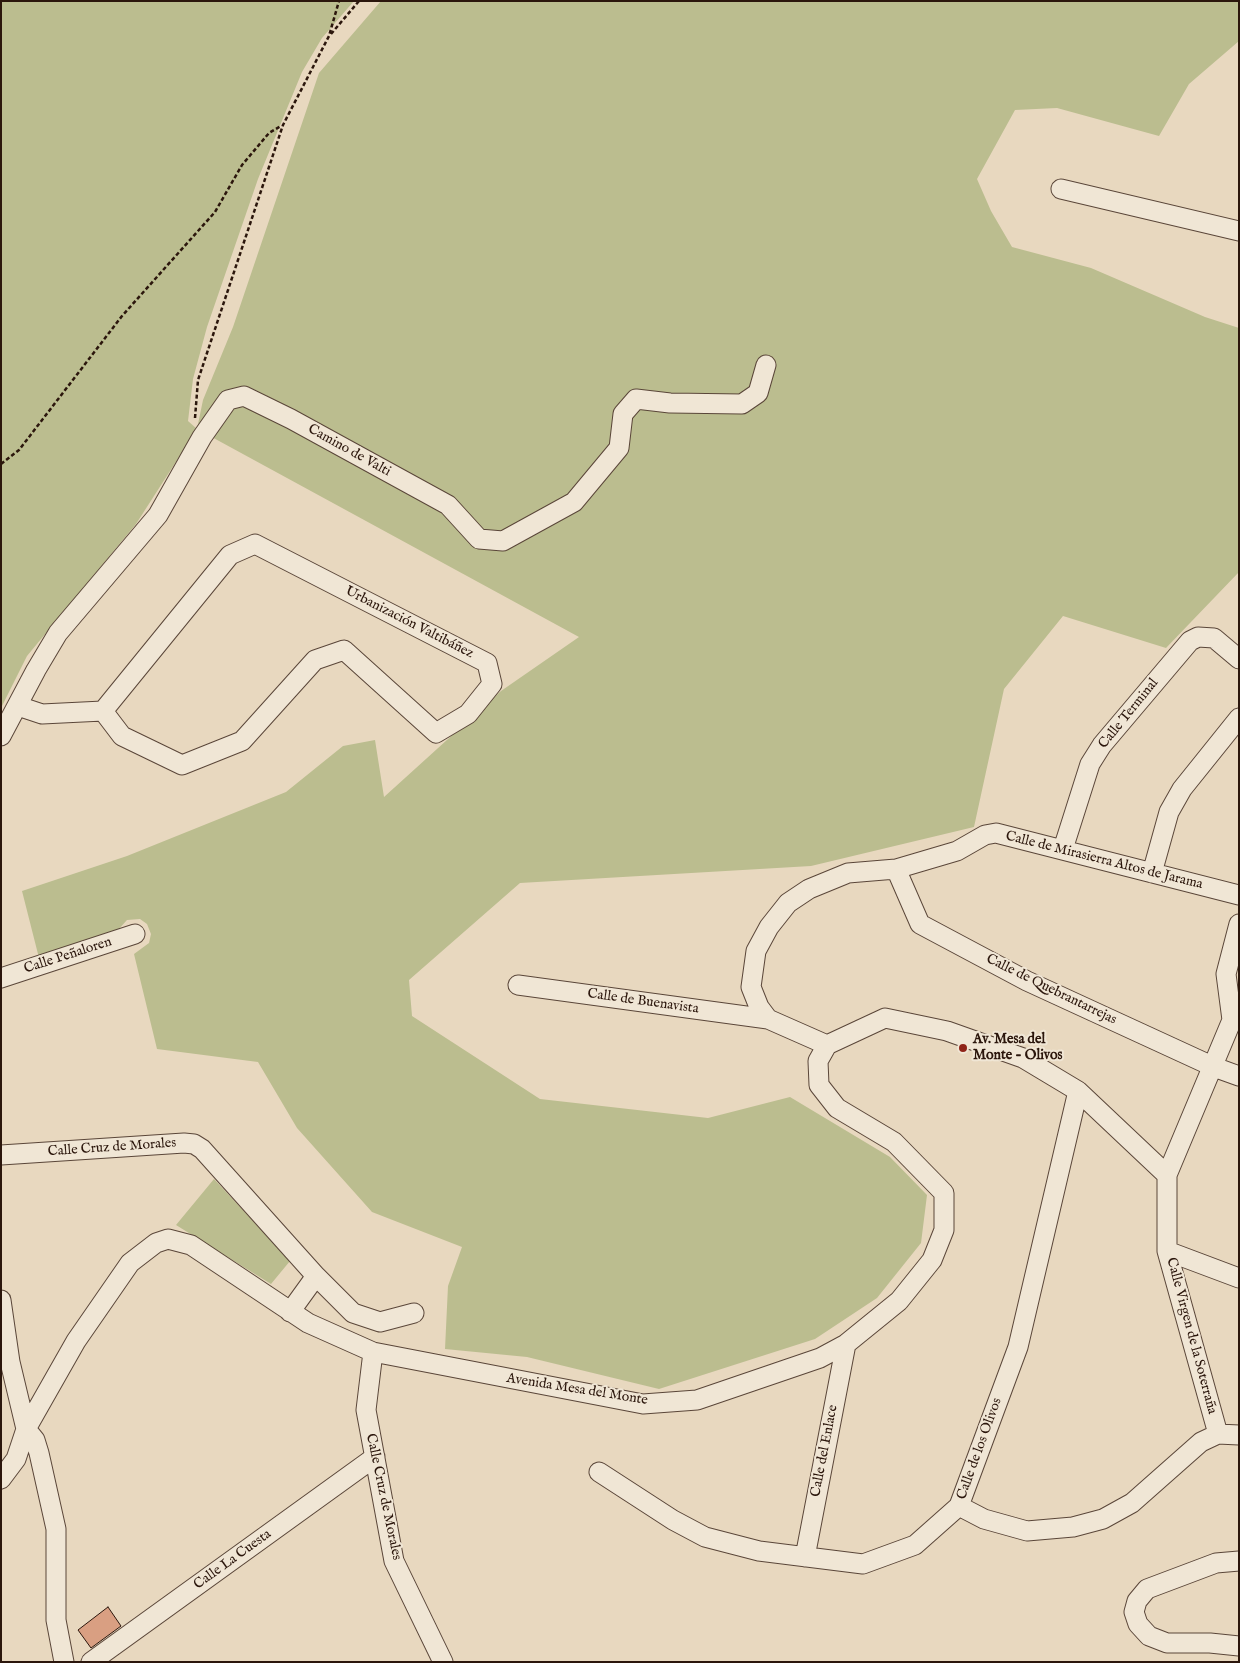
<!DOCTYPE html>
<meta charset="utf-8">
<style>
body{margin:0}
#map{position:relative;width:1240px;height:1663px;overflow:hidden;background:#e8d8bf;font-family:"IM FELL English",serif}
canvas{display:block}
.frame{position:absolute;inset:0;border:2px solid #2b160c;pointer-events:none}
</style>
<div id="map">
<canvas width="1240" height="1663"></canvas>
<div class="frame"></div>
</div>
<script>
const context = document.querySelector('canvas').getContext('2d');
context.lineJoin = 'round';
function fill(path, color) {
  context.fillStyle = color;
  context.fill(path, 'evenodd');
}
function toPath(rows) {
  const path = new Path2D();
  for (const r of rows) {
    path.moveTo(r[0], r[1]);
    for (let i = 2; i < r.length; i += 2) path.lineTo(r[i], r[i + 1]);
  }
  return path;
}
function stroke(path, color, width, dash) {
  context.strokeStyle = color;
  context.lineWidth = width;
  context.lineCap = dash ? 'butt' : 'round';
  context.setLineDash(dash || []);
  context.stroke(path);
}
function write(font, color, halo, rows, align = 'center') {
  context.font = font + ' "IM FELL English",serif';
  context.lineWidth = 4;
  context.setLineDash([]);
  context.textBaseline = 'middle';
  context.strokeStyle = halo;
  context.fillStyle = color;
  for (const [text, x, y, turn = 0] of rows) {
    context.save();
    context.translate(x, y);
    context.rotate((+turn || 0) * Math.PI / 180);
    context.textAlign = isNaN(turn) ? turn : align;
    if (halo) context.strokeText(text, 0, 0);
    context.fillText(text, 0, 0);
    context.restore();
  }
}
fill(toPath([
 [1,1,354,1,322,38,302,72,258,179,207,327,193,379,188,421,197,429,203,400,233,327,319,73,381,1,1239,1,1239,41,1189,84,1159,136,1057,108,1015,110,977,179,991,211,1012,247,1091,268,1205,317,1239,328,1239,572,1166,648,1063,616,1004,689,974,827,811,866,520,883,409,980,412,1016,540,1099,708,1118,790,1097,890,1157,927,1195,921,1243,877,1298,815,1339,659,1389,527,1357,445,1349,448,1286,462,1247,372,1212,297,1128,258,1062,157,1049,134,954,149,943,151,934,147,924,140,919,127,920,117,931,39,958,22,891,127,856,286,792,343,746,375,740,384,797,501,691,579,637,197,429,136,524,27,656,1,708],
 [214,1179,290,1261,271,1284,176,1225]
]), '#bbbd8f');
const building = toPath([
 [108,1607,121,1626,91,1648,78,1630,108,1607]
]);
fill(building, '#d99f82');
stroke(building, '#2b160c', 1);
const street = toPath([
 [1061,189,1239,231],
 [18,706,42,714,103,711,230,555,255,544,487,663,492,684,468,714,436,733,344,650,315,660,242,741,182,765,122,736,103,711],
 [1,736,36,670,58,633,158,515,202,437,228,400,244,396,291,419,448,505,479,539,503,541,574,502,619,448,623,414,636,399,670,403,742,404,758,393,766,365],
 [1063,849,1090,764,1102,745,1190,641,1198,637,1214,638,1239,659],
 [896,869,920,924,1027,981,1214,1067,1239,1076],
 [1152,873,1169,812,1182,789,1239,718],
 [1,978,135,934],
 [518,985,768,1019],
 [827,1045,768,1019,759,1007,751,987,756,951,769,927,788,903,809,889,848,873,896,869,957,851,985,835,996,833,1239,895],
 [1,1155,184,1143,194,1144,202,1149,316,1276,290,1312],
 [1167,1251,1239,1278],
 [316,1276,353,1313,380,1322,414,1313],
 [1,1300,10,1362,26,1429,35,1440,39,1453,56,1529,56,1620,64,1662],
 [373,1352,366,1410,394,1561,443,1662],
 [1218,1434,1167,1251,1167,1175,1232,1020,1226,974,1239,924],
 [599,1472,673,1520,705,1537,759,1551,863,1564,915,1545,959,1506,1018,1347,1078,1091],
 [1,1479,16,1459,26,1429,76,1341,130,1263,156,1243,168,1239,191,1245,308,1323,373,1352,643,1404,697,1400,820,1358,846,1344,899,1301,932,1260,944,1230,944,1193,894,1142,837,1108,819,1085,818,1061,827,1045,885,1018,947,1031,1023,1058,1078,1091,1167,1175],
 [959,1506,984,1519,1027,1531,1073,1527,1103,1519,1132,1503,1201,1442,1218,1434,1239,1435],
 [805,1557,846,1344],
 [1239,1561,1216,1563,1147,1589,1137,1601,1134,1612,1138,1624,1149,1636,1167,1643,1210,1643,1239,1646],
 [91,1662,375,1457]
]);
stroke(street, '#5a4639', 21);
stroke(toPath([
 [331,34,359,1],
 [195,418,198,380,283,125,329,36,339,1],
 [1,464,19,450,122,316,215,212,242,165,269,133,281,126]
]), '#2b160c', 2.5, [4, 2.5]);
stroke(street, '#f0e6d5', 19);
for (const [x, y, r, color] of [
 [963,1048,5,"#8f2418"]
]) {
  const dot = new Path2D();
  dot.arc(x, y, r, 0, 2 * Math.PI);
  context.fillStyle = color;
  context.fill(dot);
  stroke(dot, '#f0e6d5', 2);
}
write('14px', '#2b160c', '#f0e6d5', [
 ["Camino de Valti",349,451,29],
 ["Urbanización Valtibáñez",409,623,27],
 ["Calle Terminal",1129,714,-51],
 ["Calle de Mirasierra Altos de Jarama",1104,861,14],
 ["Calle Peñaloren",68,956,-18],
 ["Calle de Quebrantarrejas",1051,990,26],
 ["Calle de Buenavista",643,1002,8],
 ["Calle Cruz de Morales",112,1148,-4],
 ["Calle Virgen de la Soterraña",1191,1336,75],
 ["Avenida Mesa del Monte",577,1390,9],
 ["Calle de los Olivos",980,1449,-70],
 ["Calle del Enlace",825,1451,-79],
 ["Calle Cruz de Morales",383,1497,78],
 ["Calle La Cuesta",233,1560,-36]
]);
write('bold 14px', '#2b160c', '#f0e6d5', [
 ["Av. Mesa del",973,1040],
 ["Monte - Olivos",973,1056]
], 'left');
</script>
